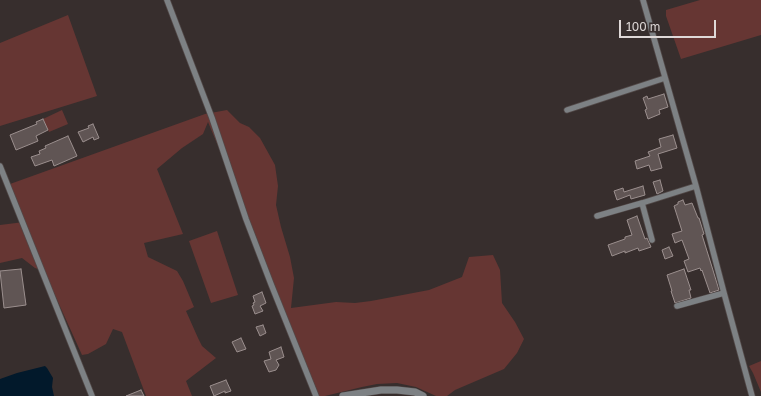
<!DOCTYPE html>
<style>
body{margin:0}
#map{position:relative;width:761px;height:396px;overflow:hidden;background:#372e2d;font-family:"Golos Text",sans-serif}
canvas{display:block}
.scale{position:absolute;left:619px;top:20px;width:97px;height:18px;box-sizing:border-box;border:2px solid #dfd9d8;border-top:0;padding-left:5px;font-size:12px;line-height:14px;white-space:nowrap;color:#dfd9d8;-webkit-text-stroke:3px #372e2d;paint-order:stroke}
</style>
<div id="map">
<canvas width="761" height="396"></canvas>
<div class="scale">100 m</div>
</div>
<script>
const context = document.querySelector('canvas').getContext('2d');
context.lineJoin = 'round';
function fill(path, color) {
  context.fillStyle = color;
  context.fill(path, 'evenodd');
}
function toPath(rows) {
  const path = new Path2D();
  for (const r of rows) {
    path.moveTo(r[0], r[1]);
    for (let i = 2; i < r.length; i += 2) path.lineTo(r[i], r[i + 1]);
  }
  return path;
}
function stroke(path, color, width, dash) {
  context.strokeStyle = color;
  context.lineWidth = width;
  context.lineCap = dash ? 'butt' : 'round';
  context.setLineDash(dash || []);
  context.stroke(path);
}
fill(toPath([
 [700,0,761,0,761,35,681,59,666,16,666,10],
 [68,15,97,96,0,126,0,43],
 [62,110,68,124,49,132,43,119],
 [227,110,240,123,249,127,260,138,275,165,278,186,276,205,281,227,290,257,294,278,291,308,336,302,355,303,371,301,429,290,462,277,469,257,493,255,500,270,502,303,515,322,524,339,517,353,504,369,455,390,447,396,436,396,416,387,397,383,377,384,362,387,325,396,315,396,249,220,208,122,203,134,182,148,157,169,183,234,144,243,148,257,177,271,183,281,194,307,186,311,198,338,202,346,216,358,186,381,192,396,146,396,122,332,113,329,106,344,88,354,82,355,44,271,35,268,22,258,0,263,0,225,24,222,10,184,205,114],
 [217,231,238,295,211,303,189,241],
 [761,361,761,392,753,373,749,366]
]), '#663633');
fill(toPath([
 [45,366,47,368,53,378,52,387,54,396,0,396,0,379,17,373]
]), '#02192b');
const building = toPath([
 [664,94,668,107,659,110,660,114,648,119,645,110,647,109,643,98,647,96,648,99,664,94],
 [43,119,48,130,36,136,38,141,16,150,10,135,37,124,36,122,43,119],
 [93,124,99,138,94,140,93,137,83,142,78,132,89,128,88,126,93,124],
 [673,135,677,148,658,154,662,168,651,171,649,165,637,169,635,161,650,156,648,152,661,147,659,139,673,135],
 [68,136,77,156,54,166,52,160,35,166,31,157,40,154,39,151,46,148,45,146,68,136],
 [660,180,663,191,657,194,653,182,660,180],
 [643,186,645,195,631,199,630,195,617,200,614,191,623,188,624,192,643,186],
 [683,200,685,205,692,203,698,218,699,218,704,234,702,235,712,267,719,290,710,293,702,270,701,271,700,268,688,272,684,261,689,259,682,240,675,243,672,234,682,231,674,206,678,204,678,202,683,200],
 [637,216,645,239,647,238,651,247,639,251,638,248,625,253,625,251,612,256,608,245,625,239,625,237,632,235,627,220,637,216],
 [669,247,673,256,665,259,662,250,669,247],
 [21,269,26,305,4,308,0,271,21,269],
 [684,269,691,290,689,290,691,298,675,303,671,291,672,291,667,275,684,269],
 [262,292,266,303,260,306,263,311,255,314,252,306,254,305,253,303,255,302,253,296,262,292],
 [263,325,266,333,260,336,256,327,263,325],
 [241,338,246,349,237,352,232,342,241,338],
 [281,347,284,357,276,360,279,365,276,370,269,372,264,361,271,359,269,352,281,347],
 [226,380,231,391,225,393,225,391,214,396,210,386,226,380],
 [141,390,144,396,126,396,141,390]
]);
fill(building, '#605554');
stroke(building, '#9b8f8e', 1);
const minor = toPath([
 [167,0,212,118,246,219,271,284,316,396],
 [643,0,696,186,724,293,752,396],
 [567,110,665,78],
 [0,166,92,396],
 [642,203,652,240],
 [597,216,642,203,696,186],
 [677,306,724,293]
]);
const tertiary = toPath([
 [343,396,381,390,397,390,415,392,423,396]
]);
stroke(minor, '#524948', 7);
stroke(tertiary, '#524948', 8);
stroke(minor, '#7d8184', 5.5);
stroke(tertiary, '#7d8184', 7);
</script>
